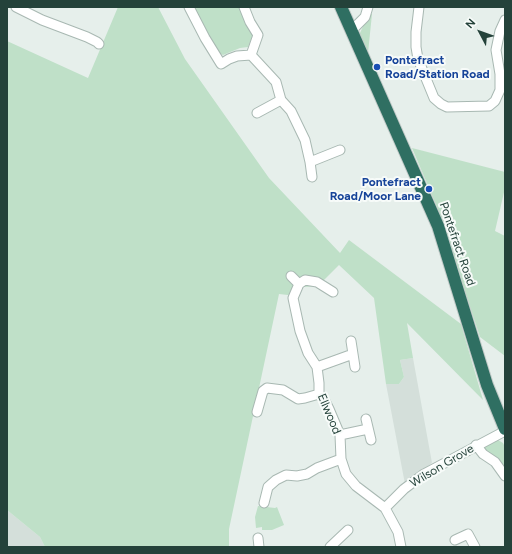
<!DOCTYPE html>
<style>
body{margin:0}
#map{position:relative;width:512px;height:554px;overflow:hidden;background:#e6efeb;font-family:Figtree,sans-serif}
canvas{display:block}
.frame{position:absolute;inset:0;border:8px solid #24423a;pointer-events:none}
.north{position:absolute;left:460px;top:12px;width:40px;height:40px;-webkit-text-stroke:3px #f7fbf9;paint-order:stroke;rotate:311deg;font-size:11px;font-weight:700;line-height:16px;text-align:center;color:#24423a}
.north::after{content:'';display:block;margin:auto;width:14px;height:18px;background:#24423a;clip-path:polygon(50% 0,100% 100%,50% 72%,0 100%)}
</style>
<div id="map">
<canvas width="512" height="554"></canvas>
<div class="frame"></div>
<div class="north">N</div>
</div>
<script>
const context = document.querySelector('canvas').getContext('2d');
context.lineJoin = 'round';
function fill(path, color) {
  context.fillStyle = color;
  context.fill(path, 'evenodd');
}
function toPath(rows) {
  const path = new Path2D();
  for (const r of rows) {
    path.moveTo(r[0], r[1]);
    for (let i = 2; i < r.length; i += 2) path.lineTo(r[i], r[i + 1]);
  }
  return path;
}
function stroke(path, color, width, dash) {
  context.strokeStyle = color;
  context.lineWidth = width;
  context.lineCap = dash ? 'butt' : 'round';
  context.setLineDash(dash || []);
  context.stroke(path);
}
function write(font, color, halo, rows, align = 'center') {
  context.font = font + ' Figtree,sans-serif';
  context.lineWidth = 4;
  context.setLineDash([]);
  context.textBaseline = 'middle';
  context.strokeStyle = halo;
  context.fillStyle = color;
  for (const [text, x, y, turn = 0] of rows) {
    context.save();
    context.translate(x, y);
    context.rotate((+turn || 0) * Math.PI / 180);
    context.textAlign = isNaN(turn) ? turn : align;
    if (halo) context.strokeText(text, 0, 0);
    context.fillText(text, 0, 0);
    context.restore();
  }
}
fill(toPath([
 [413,358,432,463,405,484,386,384,399,384,404,377,400,360],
 [7,510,40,537,45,547,7,547]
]), '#d4dfda');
fill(toPath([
 [118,7,158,7,185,59,269,178,340,253,349,240,461,324,483,400,407,323,413,358,400,360,404,377,399,384,386,384,374,298,339,265,318,286,304,287,288,295,279,294,229,529,229,547,45,547,40,537,7,510,7,41,88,78],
 [194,7,241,7,253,35,248,47,240,48,223,55,219,53,199,20],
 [369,14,372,14,368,53,361,42,359,35],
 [412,148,505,172,505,188,495,231,505,236,505,356,480,337,437,207],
 [498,440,503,443,505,447,505,472,484,448,486,445],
 [258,506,275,508,277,507,284,525,272,530,262,530,262,527,256,528,255,517]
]), '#bfe0c8');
const minor = toPath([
 [16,7,42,20,87,37,97,42,99,44],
 [189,7,205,38,221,64,229,59,237,56,251,55,276,82,281,100,291,111,305,140,310,162,312,177],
 [244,7,250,22,258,35,251,55],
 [419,7,416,32,416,47,418,59,434,98,441,104,447,107,489,106,495,101,500,90,500,74,496,50,500,31,505,20],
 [352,30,365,17,368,7],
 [257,113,281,100],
 [310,162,340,150],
 [291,276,299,284],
 [333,292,317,282,305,280,299,284,293,298,300,331,308,353,317,367,319,383,319,394,325,401,329,409,340,435,341,459,346,474,356,486,385,508,398,532,401,547],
 [351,341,355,367],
 [317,367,353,354],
 [257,412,263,391,267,388,283,390,298,399,305,398,319,394],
 [366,419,371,440],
 [340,435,368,429],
 [476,445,483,454,495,462,505,476],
 [264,503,268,487,276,480,286,475,297,476,307,474,317,468,341,459],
 [385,508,404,489,424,474,505,431],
 [258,538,259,547],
 [455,540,468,534,475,547],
 [330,547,348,530]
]);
const highway = toPath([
 [341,7,438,226,487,385,505,429]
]);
stroke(minor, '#a8b8b2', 11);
stroke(highway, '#c2cac8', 14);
stroke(minor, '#fff', 9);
stroke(highway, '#2f6f62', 12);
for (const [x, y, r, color] of [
 [377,67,4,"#1a4fb4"],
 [429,189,4,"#1a4fb4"]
]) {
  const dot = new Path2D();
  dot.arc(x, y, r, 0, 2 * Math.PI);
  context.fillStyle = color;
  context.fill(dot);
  stroke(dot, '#f7fbf9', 1.5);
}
write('bold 12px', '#164399', '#f7fbf9', [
 ["Pontefract",385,60],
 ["Road/Station Road",385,74],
 ["Pontefract",421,182,"right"],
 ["Road/Moor Lane",421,196,"right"]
], 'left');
write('12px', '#24423a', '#f7fbf9', [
 ["Pontefract Road",457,244,71],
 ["Ellwood",329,414,67],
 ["Wilson Grove",442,466,-31]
]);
</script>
